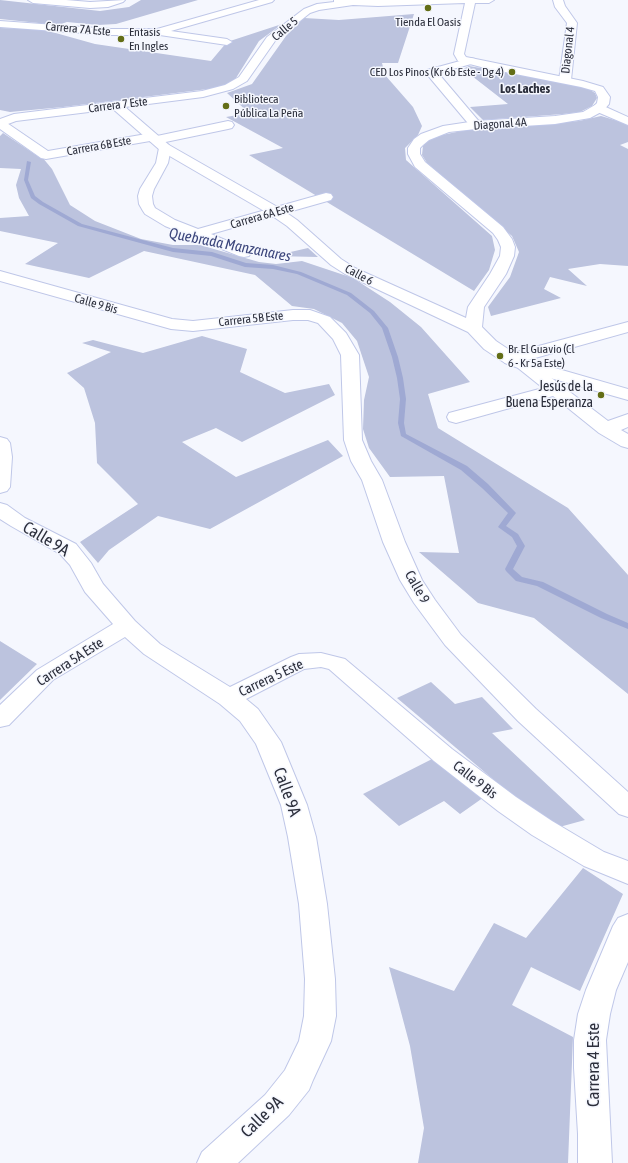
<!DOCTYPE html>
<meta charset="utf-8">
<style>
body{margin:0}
canvas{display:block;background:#f5f7fe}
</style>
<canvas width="628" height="1163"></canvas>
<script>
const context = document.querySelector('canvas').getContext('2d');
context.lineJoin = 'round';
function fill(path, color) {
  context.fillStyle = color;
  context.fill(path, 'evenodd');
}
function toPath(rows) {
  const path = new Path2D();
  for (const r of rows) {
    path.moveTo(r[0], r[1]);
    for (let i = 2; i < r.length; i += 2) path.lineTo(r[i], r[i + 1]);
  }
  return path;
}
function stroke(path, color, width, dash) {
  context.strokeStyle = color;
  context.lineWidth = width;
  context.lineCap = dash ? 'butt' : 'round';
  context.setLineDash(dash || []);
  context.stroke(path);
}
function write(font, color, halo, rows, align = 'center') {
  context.font = font + ' "Asap Condensed",sans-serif';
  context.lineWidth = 3;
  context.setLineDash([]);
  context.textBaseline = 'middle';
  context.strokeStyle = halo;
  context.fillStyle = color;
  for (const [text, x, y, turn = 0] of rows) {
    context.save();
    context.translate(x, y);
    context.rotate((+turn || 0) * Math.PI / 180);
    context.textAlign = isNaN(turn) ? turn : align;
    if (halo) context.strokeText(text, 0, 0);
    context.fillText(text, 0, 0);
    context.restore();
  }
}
fill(toPath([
 [0,0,100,11,129,7,141,0,198,0,116,24,98,25,67,22,58,25,0,19],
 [414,14,398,63,382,63,385,75,413,107,422,126,418,135,405,148,406,160,492,236,495,250,489,270,474,291,249,155,283,148,226,117,249,113,227,93,252,84,286,36,304,18,339,20],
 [282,24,259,41,236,78,224,87,63,107,10,112,0,110,0,28,58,30,52,32,95,44,211,61,227,42],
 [469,66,568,83,587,88,595,93,597,98,592,106,580,112,563,114,483,120,470,107,508,104,463,69],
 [601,116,628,124,628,142,620,145,628,149,628,266,600,264,568,269,587,286,550,277,544,289,561,298,491,316,488,307,510,277,519,252,512,236,427,163,422,155,423,146,428,140,442,135,471,129,579,121],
 [3,133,39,157,42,157,52,169,70,205,95,221,141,239,173,245,200,245,259,262,276,264,302,261,353,278,390,302,421,327,470,382,428,394,438,428,568,508,628,575,628,694,534,618,478,603,419,552,459,553,444,476,390,477,369,448,363,429,364,400,369,377,357,341,342,323,314,309,292,306,255,275,144,251,89,278,25,264,58,243,0,231,0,218,29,216,19,198,16,185,21,169,0,168,0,136],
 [308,248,318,257,273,256],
 [202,336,247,349,240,372,285,393,329,384,335,395,242,442,216,428,182,442,236,477,328,440,343,456,210,529,158,516,109,550,98,563,80,542,138,504,97,463,95,423,84,388,67,373,111,352,82,343,93,340,143,353],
 [0,641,37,664,0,700],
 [431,682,455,704,482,697,513,729,492,733,585,820,552,829,397,698],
 [440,755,487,795,460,814,444,801,399,826,363,794],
 [583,868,623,894,580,991,531,967,512,1005,573,1037,568,1163,418,1163,424,1128,410,1046,389,967,454,991,494,923,526,938]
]), '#bcc3de');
fill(toPath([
 [27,161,31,162,28,180,35,196,43,202,82,224,173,248,212,252,246,263,273,265,301,272,351,293,374,311,388,328,398,357,403,378,406,399,404,423,406,434,467,466,488,484,516,513,506,526,518,534,525,546,513,569,522,577,543,582,607,614,628,623,628,629,601,618,537,586,516,581,506,571,505,569,517,546,512,537,498,527,508,513,482,488,461,470,401,436,398,423,400,399,397,378,392,357,382,328,370,313,347,295,297,274,273,269,245,267,211,256,173,252,78,226,39,204,31,198,24,180,27,161]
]), '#9fa9d3');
const minor = toPath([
 [553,0,563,0,565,6,577,23,571,80,565,83,559,80,567,23,555,7,553,0],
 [157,29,227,39,232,42,227,45,153,34,152,32,153,30,157,29],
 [471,58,475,59,476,61,475,63,438,73,482,125,480,128,476,129,472,128,425,72,427,70,471,58],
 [599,104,628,117,628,125,595,111,593,108,595,105,599,104],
 [0,120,4,121,48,151,152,133,157,136,228,121,232,122,234,125,232,128,228,129,156,144,150,141,46,159,41,158,0,129,0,120],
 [165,144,169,145,171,148,168,163,154,189,152,196,153,204,155,208,175,220,198,229,326,193,331,194,333,197,331,200,211,234,249,250,251,253,249,256,244,257,239,256,165,226,145,214,143,211,139,204,138,196,140,189,156,163,159,148,161,145,165,144],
 [0,271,172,319,193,321,293,310,310,310,330,317,346,333,359,355,362,440,371,461,382,480,405,542,422,580,435,600,461,635,536,709,628,792,628,817,619,814,518,721,445,645,414,603,400,580,383,542,362,480,351,461,344,440,341,355,333,339,318,323,308,320,293,320,193,331,171,329,0,281,0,271],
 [628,322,628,332,528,360,608,421,628,414,628,427,621,430,628,434,628,448,621,446,599,433,553,396,456,423,449,421,447,417,449,413,543,388,518,368,516,363,511,364,505,363,502,359,505,355,628,322],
 [0,437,7,439,10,443,12,457,10,487,7,491,0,493,0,437],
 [0,503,7,505,25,518,76,544,91,563,103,584,135,621,160,644,230,687,291,657,299,654,321,653,345,659,452,749,516,797,552,821,604,852,628,861,628,884,584,866,532,835,498,811,434,761,329,669,321,667,304,669,246,699,258,709,281,742,307,805,316,837,327,904,335,979,336,1016,331,1041,313,1080,309,1090,289,1115,238,1163,197,1163,202,1152,265,1095,285,1070,299,1041,304,1016,305,979,299,904,288,837,281,805,256,744,240,721,220,704,144,654,125,637,53,680,9,725,0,727,0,705,37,670,113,624,85,592,70,565,60,554,11,526,0,519,0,503],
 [628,914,628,962,616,990,610,1014,606,1040,612,1163,578,1163,578,1134,574,1068,574,1040,578,1014,586,990,613,926,618,918,628,914]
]);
const tertiary = toPath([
 [28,0,66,0,90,2,125,0,123,2,108,7,90,8,33,3,28,0],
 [259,0,274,0,272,2,157,35,111,35,0,27,0,21,111,29,157,29,259,0],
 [334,0,494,0,489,3,475,3,464,54,466,57,583,81,603,87,610,97,609,104,603,111,590,118,555,124,476,129,449,132,429,140,423,145,420,148,420,154,425,162,503,227,512,239,515,247,514,256,506,274,484,307,482,327,496,341,517,355,541,364,628,389,628,400,529,372,505,363,484,349,468,332,345,274,331,265,287,226,271,215,161,151,113,109,16,121,0,127,0,119,14,114,202,91,225,85,239,77,267,37,304,9,317,4,334,2,334,0],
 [465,3,454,54,458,61,485,68,581,87,595,91,598,97,597,103,595,105,583,112,555,116,476,121,443,126,421,134,414,139,408,148,408,154,415,167,493,233,498,240,501,247,500,256,490,274,468,307,466,318,355,268,341,259,297,220,281,209,169,145,125,107,203,97,233,89,247,81,275,41,310,13,319,10,353,5,378,6,465,3]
]);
stroke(minor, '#bfc7e8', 2);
stroke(tertiary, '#bfc7e8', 2);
fill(minor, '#fff');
fill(tertiary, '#fff');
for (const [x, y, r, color] of [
 [428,8,4,"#636e16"],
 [121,39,4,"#636e16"],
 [512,72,4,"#636e16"],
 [226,106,4,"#636e16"],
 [500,356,4,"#636e16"],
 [601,395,4,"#636e16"]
]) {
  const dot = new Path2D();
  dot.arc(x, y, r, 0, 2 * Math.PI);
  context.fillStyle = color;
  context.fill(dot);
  stroke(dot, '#f5f7fe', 1.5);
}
write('12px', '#2c2f3c', '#f5f7fe', [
 ["Tienda El Oasis",428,22,"center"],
 ["Entasis",129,32],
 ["En Ingles",129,46],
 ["CED Los Pinos (Kr 6b Este - Dg 4)",504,72,"right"],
 ["Biblioteca",234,99],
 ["Pública La Peña",234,113],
 ["Br. El Guavio (Cl",508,349],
 ["6 - Kr 5a Este)",508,363]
], 'left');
write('12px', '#2c2f3c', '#f5f7fe', [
 ["Carrera 7A Este",78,29,5],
 ["Calle 5",285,29,-40],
 ["Diagonal 4",568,50,-84],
 ["Carrera 7 Este",118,105,-7],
 ["Diagonal 4A",500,124,-4],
 ["Carrera 6B Este",99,146,-10],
 ["Carrera 6A Este",262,216,-16],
 ["Calle 6",359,275,28],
 ["Calle 9 Bis",96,304,16],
 ["Carrera 5B Este",251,319,-6]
]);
write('bold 13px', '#2c2f3c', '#f5f7fe', [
 ["Los Laches",525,89]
]);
write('14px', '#2c2f3c', '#f5f7fe', [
 ["Jesús de la",593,387],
 ["Buena Esperanza",593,403]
], 'right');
write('14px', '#2c2f3c', '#f5f7fe', [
 ["Calle 9",417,587,60],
 ["Carrera 5A Este",70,662,-33],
 ["Carrera 5 Este",271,678,-25],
 ["Calle 9 Bis",475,780,38]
]);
write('italic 15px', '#3b457b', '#f5f7fe', [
 ["Quebrada Manzanares",230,245,11]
]);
write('17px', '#2c2f3c', '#f5f7fe', [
 ["Calle 9A",46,539,31],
 ["Calle 9A",287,792,70],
 ["Carrera 4 Este",594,1065,-90],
 ["Calle 9A",262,1117,-44]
]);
</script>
